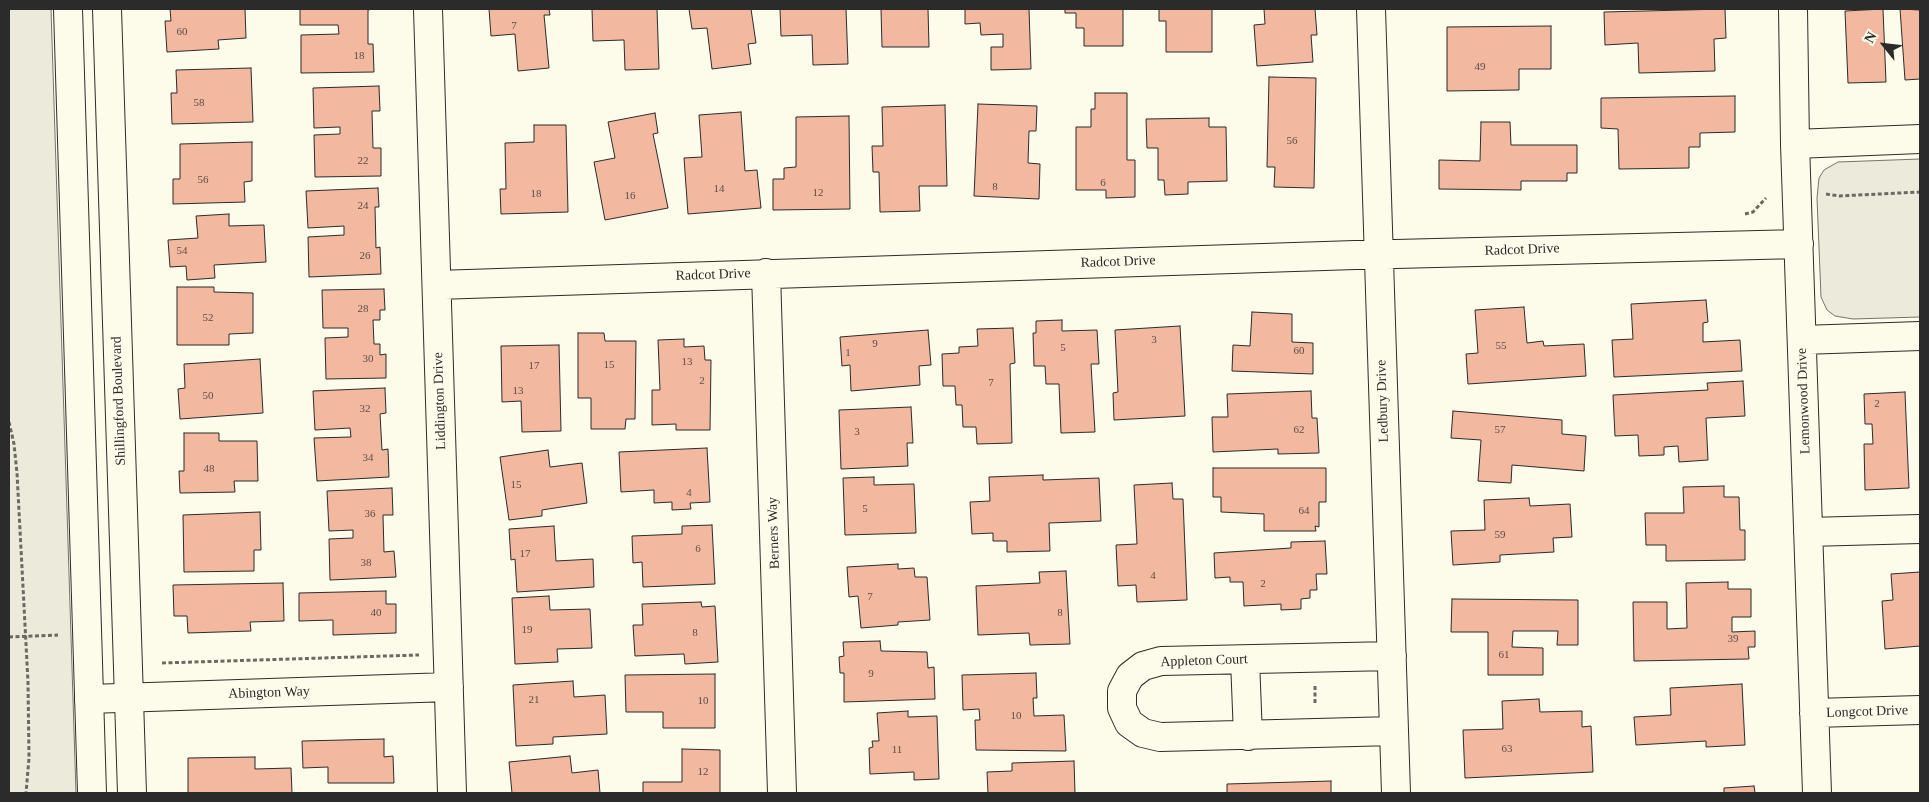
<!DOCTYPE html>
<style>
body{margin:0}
#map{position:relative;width:1929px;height:802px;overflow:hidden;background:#fdfbea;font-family:Georgia,serif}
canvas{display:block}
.frame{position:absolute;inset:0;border:10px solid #2b2b2b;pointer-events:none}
.north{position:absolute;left:1859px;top:20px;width:50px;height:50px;-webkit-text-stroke:4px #fdfbea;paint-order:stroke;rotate:299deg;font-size:14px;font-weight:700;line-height:20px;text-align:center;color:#2b2b2b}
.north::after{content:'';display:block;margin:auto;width:18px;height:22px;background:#2b2b2b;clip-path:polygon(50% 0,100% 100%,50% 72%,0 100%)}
</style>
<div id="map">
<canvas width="1929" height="802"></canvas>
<div class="frame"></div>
<div class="north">N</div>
</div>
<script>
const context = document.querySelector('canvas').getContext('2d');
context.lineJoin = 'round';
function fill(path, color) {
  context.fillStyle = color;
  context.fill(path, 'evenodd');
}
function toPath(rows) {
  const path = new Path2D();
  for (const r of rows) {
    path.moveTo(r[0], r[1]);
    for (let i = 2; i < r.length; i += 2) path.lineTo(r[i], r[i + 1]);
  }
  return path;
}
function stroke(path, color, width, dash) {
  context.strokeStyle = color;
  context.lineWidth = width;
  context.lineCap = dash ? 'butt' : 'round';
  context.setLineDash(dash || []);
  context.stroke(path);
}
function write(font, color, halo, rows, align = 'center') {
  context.font = font + ' Georgia,serif';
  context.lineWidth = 4;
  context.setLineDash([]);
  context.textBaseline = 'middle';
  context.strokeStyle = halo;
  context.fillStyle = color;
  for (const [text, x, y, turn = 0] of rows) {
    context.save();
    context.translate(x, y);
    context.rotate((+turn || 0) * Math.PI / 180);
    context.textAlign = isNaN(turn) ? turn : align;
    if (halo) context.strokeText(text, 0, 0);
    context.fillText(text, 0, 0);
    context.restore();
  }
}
const green = toPath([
 [9,9,51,9,76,793,9,793,9,9],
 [1920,159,1920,317,1853,319,1835,316,1827,310,1821,297,1817,198,1819,178,1824,170,1838,162,1920,159]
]);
fill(green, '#ecebdb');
stroke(green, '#74746e', 1);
const building = toPath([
 [170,9,245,9,246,38,218,40,219,49,167,52,165,21,171,21,170,9],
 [300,9,373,9,368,10,368,44,373,44,374,72,301,73,301,35,339,34,338,25,300,25,300,9],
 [489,9,549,9,550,15,544,15,549,68,518,71,515,34,491,36,489,9],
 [592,9,657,9,659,69,625,70,624,40,593,41,592,9],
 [689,9,751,9,756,43,748,44,751,64,712,69,707,28,692,29,689,9],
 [780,9,846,9,848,64,813,65,812,35,781,36,780,9],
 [881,9,928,9,929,47,882,47,881,9],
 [965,9,1029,9,1031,69,991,70,991,47,1003,47,1003,34,981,35,980,23,965,24,965,9],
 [1065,9,1123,9,1123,46,1084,46,1084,28,1076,28,1076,13,1065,13,1065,9],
 [1159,9,1212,9,1212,52,1166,52,1166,21,1159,21,1159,9],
 [1264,9,1315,9,1317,35,1311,35,1313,62,1257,66,1254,25,1265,24,1264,9],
 [1725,9,1726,38,1714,39,1715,71,1639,73,1638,43,1605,45,1604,12,1725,9],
 [1883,9,1886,82,1848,83,1845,11,1883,9],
 [1900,9,1920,10,1920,79,1905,80,1900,9],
 [1551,26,1551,69,1519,69,1519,90,1447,91,1447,27,1551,26],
 [251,68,253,122,172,124,171,93,177,93,176,70,251,68],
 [1269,77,1316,78,1314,188,1274,187,1275,167,1267,167,1269,77],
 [379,86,380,111,372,111,373,148,381,148,381,176,315,177,314,135,340,134,340,127,314,128,313,88,379,86],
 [1095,93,1127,93,1127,160,1135,160,1135,197,1106,198,1106,190,1076,190,1076,127,1091,127,1091,109,1095,109,1095,93],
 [1735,96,1735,132,1700,133,1700,147,1689,147,1689,168,1619,169,1618,129,1601,128,1601,98,1735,96],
 [978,104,1037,106,1036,131,1029,131,1028,163,1040,164,1039,199,974,196,978,104],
 [945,105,947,186,919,186,920,211,880,212,879,172,873,172,872,146,883,146,882,107,945,105],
 [741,112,745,171,757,170,761,208,688,214,684,158,702,157,699,115,741,112],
 [655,113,658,133,653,134,668,208,605,220,594,162,615,158,608,122,655,113],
 [849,116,850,209,773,210,773,179,784,179,784,168,796,167,796,117,849,116],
 [1209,118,1209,127,1226,127,1227,181,1188,182,1188,194,1165,195,1164,180,1158,180,1158,148,1147,148,1146,119,1209,118],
 [1481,122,1510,122,1511,145,1577,145,1577,173,1567,173,1567,181,1521,181,1521,190,1439,189,1439,160,1480,161,1481,122],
 [534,125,566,125,568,212,501,214,500,189,506,189,505,143,534,142,534,125],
 [252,142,252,181,244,182,245,202,173,204,173,179,180,179,180,144,252,142],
 [378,188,379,207,375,207,376,248,380,247,381,274,309,277,308,237,344,235,344,226,308,228,306,191,378,188],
 [229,214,229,226,264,225,266,262,214,265,215,278,187,280,186,266,170,267,168,240,198,238,196,216,229,214],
 [177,287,214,287,214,292,253,293,253,333,229,334,229,345,177,345,177,287],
 [384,289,385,310,380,310,380,320,373,320,374,344,380,344,380,355,386,354,386,378,326,379,325,338,348,337,348,328,323,328,322,290,384,289],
 [1706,300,1708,322,1703,323,1703,342,1740,340,1742,371,1614,377,1612,340,1633,339,1631,304,1706,300],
 [1524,307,1527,343,1543,341,1544,346,1584,344,1586,376,1468,384,1466,354,1478,353,1475,310,1524,307],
 [1252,312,1292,314,1292,342,1313,343,1313,374,1232,371,1233,345,1250,346,1252,312],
 [1062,320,1062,331,1097,330,1099,364,1091,364,1095,432,1061,433,1059,384,1046,384,1045,366,1034,366,1033,333,1036,333,1036,321,1062,320],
 [1180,326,1185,416,1114,420,1113,393,1118,392,1115,330,1180,326],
 [1013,328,1015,363,1010,364,1012,443,977,444,976,427,963,427,962,405,956,405,955,386,943,386,942,354,959,353,959,347,978,346,977,329,1013,328],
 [928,330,931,365,919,366,920,385,851,391,850,365,842,366,840,337,928,330],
 [578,333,604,333,605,341,636,341,635,419,626,419,625,429,591,429,591,398,578,398,578,333],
 [684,339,684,347,704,346,705,360,711,360,710,430,676,430,676,424,652,425,652,390,660,390,658,340,684,339],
 [559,345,561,431,522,432,521,401,502,402,501,346,559,345],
 [260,359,263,413,180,419,178,389,185,388,184,364,260,359],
 [1743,381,1745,416,1706,418,1708,460,1679,462,1678,446,1664,447,1664,455,1639,456,1638,435,1615,436,1613,395,1708,390,1707,383,1743,381],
 [385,388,386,413,380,414,382,450,388,449,389,477,317,481,314,438,351,437,350,428,315,430,313,391,385,388],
 [1311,391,1312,418,1317,418,1319,453,1278,454,1278,449,1213,452,1212,417,1228,417,1227,394,1311,391],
 [1905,392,1909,488,1865,490,1864,444,1873,444,1872,424,1865,424,1864,394,1905,392],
 [911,407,913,443,907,443,908,466,841,469,839,410,911,407],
 [1453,411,1562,420,1562,434,1586,436,1584,471,1512,465,1511,483,1478,481,1481,440,1451,438,1453,411],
 [184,433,219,433,219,441,257,441,258,481,234,481,235,492,180,493,179,471,184,471,184,433],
 [707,448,710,502,690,503,691,509,672,510,672,502,654,503,654,490,621,492,619,452,707,448],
 [548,450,550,467,582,463,587,503,542,510,542,516,509,520,500,457,548,450],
 [1213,468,1326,468,1326,502,1319,502,1319,527,1315,526,1316,531,1264,531,1264,514,1221,512,1221,497,1213,497,1213,468],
 [1043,475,1043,480,1099,478,1101,521,1049,523,1050,551,1007,552,1007,541,993,541,993,533,972,534,970,502,990,501,989,477,1043,475],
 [874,477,874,485,914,484,916,533,845,535,843,478,874,477],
 [1172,483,1173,499,1183,499,1187,600,1137,602,1136,585,1118,586,1116,545,1137,544,1134,485,1172,483],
 [1724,486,1724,497,1739,497,1740,530,1745,530,1745,560,1666,561,1666,545,1646,545,1645,513,1684,513,1683,487,1724,486],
 [392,488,393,515,383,515,384,552,394,551,396,577,330,580,329,539,353,538,353,530,329,531,327,491,392,488],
 [1529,498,1530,506,1570,504,1572,537,1553,538,1554,552,1500,555,1500,562,1453,565,1451,531,1485,530,1484,500,1529,498],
 [260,512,261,550,254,550,254,571,184,572,183,515,260,512],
 [712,525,715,584,643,587,642,562,633,563,632,536,682,534,682,526,712,525],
 [554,526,556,561,593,559,594,587,517,592,515,559,511,560,509,529,554,526],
 [1325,541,1327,574,1316,574,1317,590,1310,590,1310,598,1301,599,1301,609,1281,610,1281,604,1244,606,1243,582,1230,582,1230,577,1215,578,1214,553,1291,548,1291,542,1325,541],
 [898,564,898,569,914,568,915,577,927,577,930,620,898,622,898,625,861,628,858,596,849,597,847,567,898,564],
 [1066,571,1070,644,1030,645,1029,633,978,635,976,586,1040,583,1039,572,1066,571],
 [1920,572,1920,646,1885,649,1882,601,1893,600,1891,574,1920,572],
 [1728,582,1728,589,1751,589,1751,617,1732,617,1732,632,1755,631,1755,647,1748,647,1749,659,1634,661,1633,602,1667,602,1667,629,1687,628,1686,583,1728,582],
 [283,583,284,621,250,622,251,631,188,633,187,616,174,616,173,585,283,583],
 [386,591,386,604,396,604,396,633,333,635,333,620,299,621,299,593,386,591],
 [549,596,550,610,590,609,592,648,557,649,558,662,515,664,512,598,549,596],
 [1452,599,1578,600,1578,645,1557,645,1558,631,1513,631,1512,647,1543,648,1543,675,1488,675,1488,632,1451,632,1452,599],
 [701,602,702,607,715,606,718,662,685,664,684,654,635,656,633,625,643,625,642,604,701,602],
 [880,641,881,651,927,652,928,668,934,667,935,699,844,702,844,673,840,673,839,657,844,656,843,642,880,641],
 [1036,673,1037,698,1033,698,1034,716,1064,715,1066,751,976,750,975,720,980,720,979,709,963,710,962,675,1036,673],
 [715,674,715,728,663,728,663,712,626,712,625,675,715,674],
 [573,681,574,697,605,695,607,734,553,737,553,744,516,746,513,685,573,681],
 [1742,684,1745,745,1706,747,1706,741,1636,745,1634,717,1671,715,1670,688,1742,684],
 [1539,699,1540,712,1582,711,1582,727,1591,726,1593,772,1465,778,1463,730,1503,729,1502,701,1539,699],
 [908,711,908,717,937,716,939,779,914,780,914,772,870,774,869,748,873,747,872,741,879,741,877,713,908,711],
 [384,739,384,757,393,756,394,783,328,783,328,767,303,768,302,741,384,739],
 [682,749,720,750,720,793,643,793,643,782,682,782,682,749],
 [570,756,572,773,598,770,600,793,512,793,509,762,570,756],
 [255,757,255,769,291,768,292,793,188,793,188,758,255,757],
 [1074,761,1075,793,988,793,987,772,1012,771,1012,763,1074,761],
 [1331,781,1331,793,1227,793,1227,784,1331,781],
 [1754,786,1755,793,1722,793,1724,793,1724,788,1754,786]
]);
fill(building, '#f2b8a0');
stroke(building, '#2b2b2b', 1);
const minor = toPath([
 [428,9,452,793],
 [1371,9,1396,793],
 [1793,9,1795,144,1817,793],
 [1795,144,1920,139],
 [766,273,782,793],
 [437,285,1355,255,1799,244],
 [1802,340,1920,336],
 [1808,532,1920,529],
 [1392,656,1161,661,1143,666,1130,676,1122,691,1122,708,1129,723,1143,733,1160,737,1394,731],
 [1245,660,1248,736],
 [89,699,449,687],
 [1814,713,1920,710]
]);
const tertiary = toPath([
 [68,9,92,793],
 [107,9,132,793]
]);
stroke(minor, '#2b2b2b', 30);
stroke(tertiary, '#2b2b2b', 30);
stroke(toPath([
 [1826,194,1839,196,1920,192],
 [1745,214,1753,212,1766,198],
 [9,422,14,444,17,473,28,682,29,758,26,793],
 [9,637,58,635],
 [162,663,419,655],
 [1315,686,1315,705]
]), '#6a6964', 3, [4, 2.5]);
stroke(minor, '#fdfbea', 28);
stroke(tertiary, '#fdfbea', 28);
write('11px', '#5d4e48', null, [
 ["7",514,26],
 ["60",182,32],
 ["18",359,56],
 ["49",1480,67],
 ["58",199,103],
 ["56",1292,141],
 ["22",363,161],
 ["56",203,180],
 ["6",1103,183],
 ["8",995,187],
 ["14",719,189],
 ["12",818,193],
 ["18",536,194],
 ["16",630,196],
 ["24",363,206],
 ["54",182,251],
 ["26",365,256],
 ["28",363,309],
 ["52",208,318],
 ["3",1154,340],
 ["9",875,344],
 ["55",1501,346],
 ["5",1063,348],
 ["60",1299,351],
 ["1",848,353],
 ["30",368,359],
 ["13",687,362],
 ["15",609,365],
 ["17",534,366],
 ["2",702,381],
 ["7",991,383],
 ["13",518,391],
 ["50",208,396],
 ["2",1877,404],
 ["32",365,409],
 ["62",1299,430],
 ["57",1500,430],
 ["3",857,432],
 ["34",368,458],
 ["48",209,469],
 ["15",516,485],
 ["4",689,493],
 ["5",865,509],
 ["64",1304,511],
 ["36",370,514],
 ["59",1500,535],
 ["6",698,549],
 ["17",525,554],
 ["38",366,563],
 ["4",1153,576],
 ["2",1263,584],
 ["7",870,597],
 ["40",376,613],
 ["8",1060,613],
 ["19",527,630],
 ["8",695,633],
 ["39",1733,639],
 ["61",1504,655],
 ["9",871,674],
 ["21",534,700],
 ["10",703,701],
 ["10",1016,716],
 ["63",1507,749],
 ["11",897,750],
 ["12",703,772]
]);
write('14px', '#2b2b2b', '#fdfbea', [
 ["Radcot Drive",1522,250,-2],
 ["Radcot Drive",1118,262,-2],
 ["Radcot Drive",713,275,-2],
 ["Shillingford Boulevard",119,401,-92],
 ["Liddington Drive",440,401,-92],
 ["Ledbury Drive",1383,401,-92],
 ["Lemonwood Drive",1804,401,-92],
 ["Berners Way",774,533,-92],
 ["Appleton Court",1204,661,-2],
 ["Abington Way",269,693,-2],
 ["Longcot Drive",1867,712,-2]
]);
</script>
